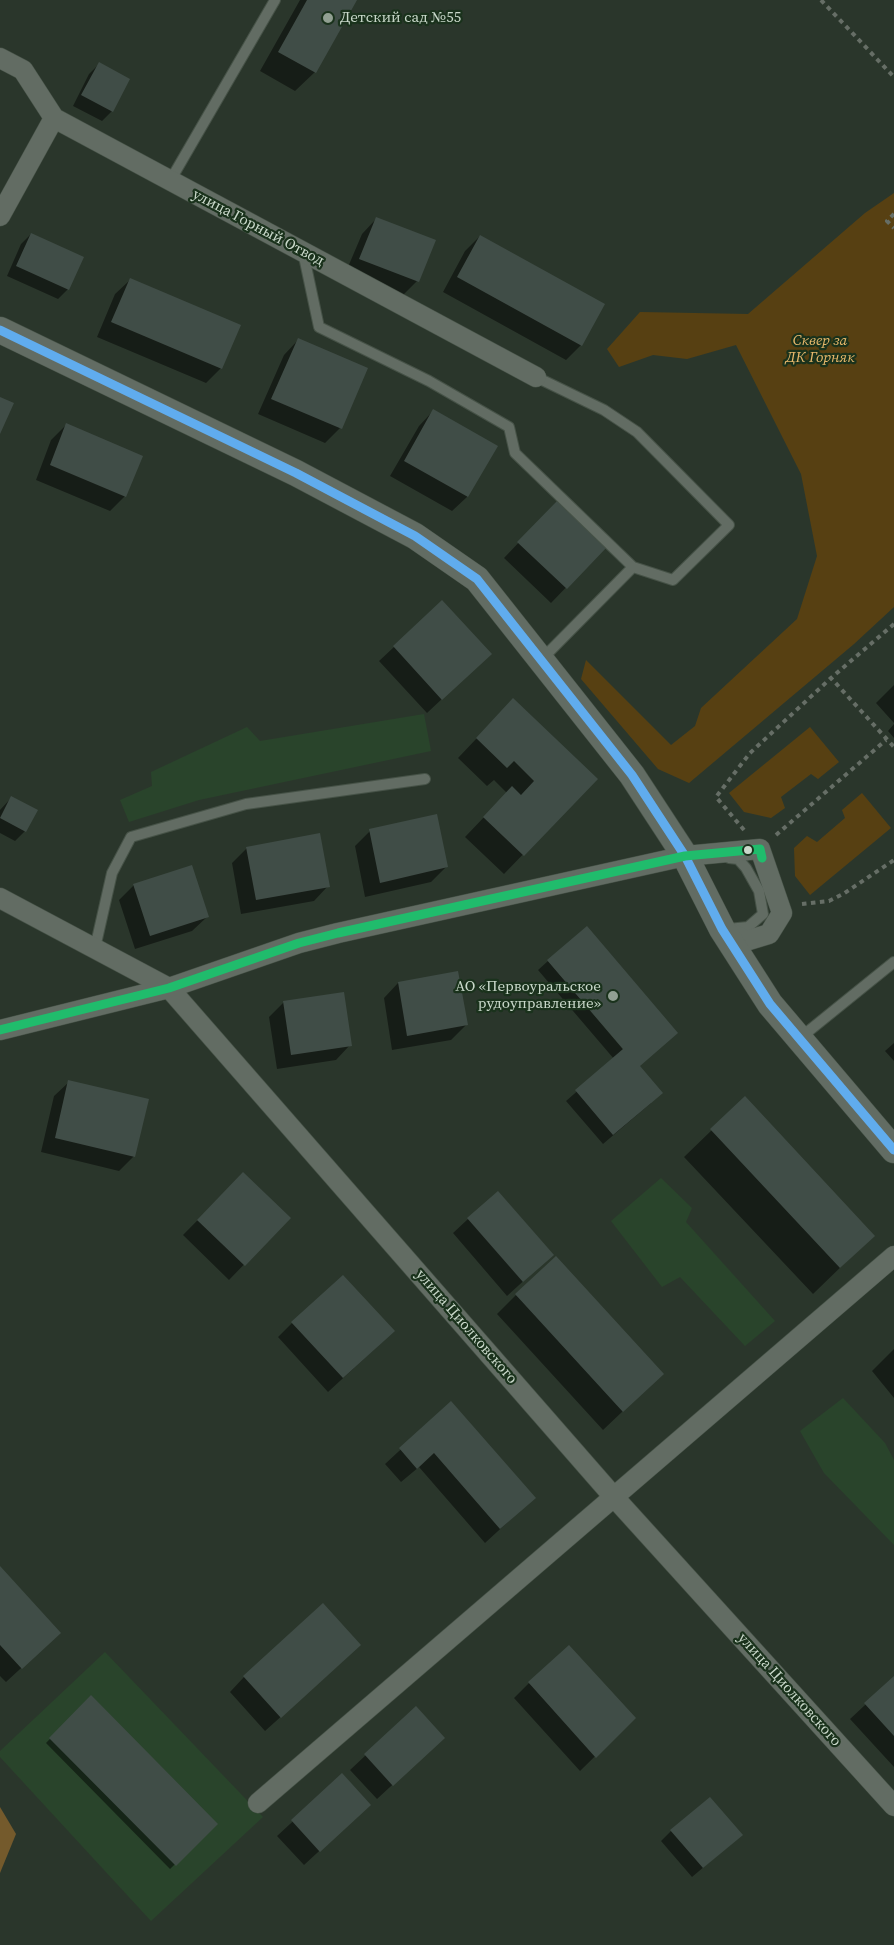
<!DOCTYPE html>
<meta charset="utf-8">
<style>
body{margin:0}
canvas{display:block;background:#2a362b}
</style>
<canvas width="894" height="1945"></canvas>
<script>
const context = document.querySelector('canvas').getContext('2d');
context.lineJoin = 'round';
function fill(path, color) {
  context.fillStyle = color;
  context.fill(path, 'evenodd');
}
function toPath(rows) {
  const path = new Path2D();
  for (const r of rows) {
    path.moveTo(r[0], r[1]);
    for (let i = 2; i < r.length; i += 2) path.lineTo(r[i], r[i + 1]);
  }
  return path;
}
function stroke(path, color, width, dash) {
  context.strokeStyle = color;
  context.lineWidth = width;
  context.lineCap = dash ? 'butt' : 'round';
  context.setLineDash(dash || []);
  context.stroke(path);
}
function write(font, color, halo, rows, align = 'center') {
  context.font = font + ' "Source Serif 4",serif';
  context.lineWidth = 4.5;
  context.setLineDash([]);
  context.textBaseline = 'middle';
  context.strokeStyle = halo;
  context.fillStyle = color;
  for (const [text, x, y, turn = 0] of rows) {
    context.save();
    context.translate(x, y);
    context.rotate((+turn || 0) * Math.PI / 180);
    context.textAlign = isNaN(turn) ? turn : align;
    if (halo) context.strokeText(text, 0, 0);
    context.fillText(text, 0, 0);
    context.restore();
  }
}
fill(toPath([
 [424,714,431,751,199,800,129,822,120,800,152,786,151,772,247,727,260,741],
 [661,1178,692,1208,686,1222,775,1321,745,1346,680,1277,662,1287,611,1221],
 [843,1398,885,1443,894,1460,894,1545,824,1473,800,1431],
 [105,1652,263,1817,151,1921,0,1757,0,1751]
]), '#29442b');
fill(toPath([
 [894,193,894,607,854,644,689,783,658,769,581,679,586,660,671,745,695,726,701,708,797,619,817,556,801,474,736,345,687,359,653,355,619,367,607,349,640,312,748,314,865,213],
 [810,727,839,762,818,779,811,774,781,797,785,808,771,818,744,812,729,793],
 [862,793,891,828,810,895,795,876,794,848,807,836,817,842,845,818,842,810]
]), '#574012');
fill(toPath([
 [0,1807,16,1834,0,1873]
]), '#745a2c');
fill(toPath([
 [300,0,355,0,315,72,295,91,260,71],
 [99,64,112,111,102,121,73,106,89,74],
 [376,219,417,281,402,296,345,274,362,234],
 [31,234,68,289,58,299,7,276,21,244],
 [480,236,581,345,566,360,443,292,465,251],
 [130,280,221,368,206,383,97,337,115,294],
 [298,340,366,369,340,428,325,443,258,414,284,355],
 [433,411,496,446,467,497,452,511,390,476,419,426],
 [66,425,125,496,110,511,36,480,51,440],
 [543,517,605,547,551,603,504,558],
 [394,647,475,668,427,713,379,661],
 [894,685,894,723,876,703],
 [494,720,596,779,504,874,465,837,507,793,494,780,487,786,458,758],
 [894,724,894,738,888,731],
 [11,798,25,831,15,841,0,833,0,810],
 [370,831,446,867,431,882,365,897,355,846],
 [247,848,328,886,314,901,241,914,232,863],
 [134,885,207,917,192,931,135,949,119,900],
 [548,961,638,1067,651,1103,603,1144,566,1101,614,1059,538,970],
 [398,983,466,1025,451,1040,392,1050,384,998],
 [284,1002,350,1045,336,1060,277,1069,269,1017],
 [894,1043,894,1061,885,1051],
 [69,1082,134,1156,119,1171,41,1152,54,1096],
 [745,1098,846,1262,813,1294,684,1157],
 [243,1174,289,1218,229,1280,183,1235],
 [468,1219,552,1255,507,1296,453,1233],
 [516,1295,642,1393,603,1430,497,1314],
 [292,1323,378,1346,328,1392,278,1337],
 [894,1349,894,1398,872,1371],
 [451,1403,534,1498,485,1543,419,1467,401,1482,385,1464],
 [0,1568,44,1647,6,1682,0,1676],
 [344,1660,265,1731,230,1692,244,1677],
 [894,1678,894,1767,850,1719],
 [529,1683,634,1718,580,1771,514,1698],
 [91,1697,216,1824,170,1869,46,1743],
 [416,1708,428,1752,377,1799,350,1770],
 [342,1776,354,1819,304,1865,277,1836],
 [671,1831,731,1844,692,1877,661,1841]
]), '#0007');
fill(toPath([
 [307,0,357,0,316,73,278,52],
 [99,62,130,79,113,112,81,95],
 [376,217,436,240,419,282,359,259],
 [31,233,84,257,69,290,16,266],
 [480,235,605,304,582,346,457,277],
 [130,278,241,325,222,369,111,322],
 [298,338,368,368,342,429,271,399],
 [0,397,14,403,0,434],
 [433,409,498,446,468,497,404,461],
 [66,423,143,456,126,497,50,465],
 [558,500,607,547,567,589,517,542],
 [442,600,492,654,442,700,393,646],
 [513,698,598,779,524,856,483,817,512,786,521,795,534,781,514,761,507,768,476,738],
 [11,796,38,810,26,832,0,818],
 [437,814,448,867,380,883,369,829],
 [320,833,330,887,256,900,246,847],
 [192,865,209,917,150,936,133,884],
 [587,926,678,1033,640,1066,663,1093,613,1135,575,1090,623,1049,547,960],
 [458,971,468,1025,407,1036,398,982],
 [344,992,352,1046,291,1055,283,1001],
 [68,1080,149,1099,135,1157,55,1138],
 [745,1096,875,1236,840,1268,710,1129],
 [243,1172,291,1218,245,1266,197,1220],
 [498,1191,554,1255,523,1282,467,1218],
 [556,1256,664,1374,623,1412,515,1294],
 [343,1275,395,1331,343,1378,291,1322],
 [451,1401,536,1498,500,1529,434,1453,417,1469,399,1448],
 [0,1566,61,1633,22,1669,0,1645],
 [323,1603,361,1645,281,1718,243,1676],
 [569,1645,636,1718,596,1758,528,1682],
 [894,1676,894,1736,864,1703],
 [91,1695,218,1824,176,1866,49,1738],
 [416,1706,445,1738,393,1786,364,1754],
 [342,1773,371,1805,320,1852,291,1820],
 [710,1797,743,1835,703,1868,670,1830]
]), '#404d47');
const service = toPath([
 [170,181,275,0],
 [303,252,319,327,429,381,509,427,515,453,633,567],
 [536,377,604,410,637,432,729,525,673,580,633,567,542,659],
 [728,929,748,927,763,914,759,891,746,868,738,859,729,858],
 [95,948,112,873,131,837,246,804,425,779],
 [800,1038,894,962]
]);
const minor = toPath([
 [0,58,23,70,54,118,536,377],
 [0,216,54,118],
 [0,898,169,988,613,1496,894,1806],
 [0,1030,169,988,299,943,338,933,685,856,760,849,782,913,769,934,746,941,722,929],
 [258,1803,894,1256]
]);
const tertiary = toPath([
 [0,330,296,473,415,536,477,579,632,775,685,856,722,929,770,1004,894,1150]
]);
stroke(service, '#465247', 12);
stroke(minor, '#465247', 21);
stroke(tertiary, '#465247', 27);
stroke(toPath([
 [821,0,894,77],
 [894,214,887,221,894,228],
 [894,624,831,678,894,747],
 [744,830,716,797,750,753,831,678],
 [776,835,886,740],
 [802,904,829,901,843,894,894,860]
]), '#666e66', 4, [4.5, 4.5]);
stroke(service, '#626c63', 10);
stroke(minor, '#626c63', 20);
stroke(tertiary, '#626c63', 26);
stroke(toPath([
 [0,330,296,473,415,536,477,579,632,775,685,856,722,929,770,1004,894,1150]
]), '#60acee', 9);
stroke(toPath([
 [0,1030,169,988,299,943,338,933,685,856,760,849,762,858]
]), '#20bc6c', 9);
for (const [x, y, r, color] of [
 [328,18,6,"#919f92"],
 [748,850,5,"#c9d8ca"],
 [613,996,6,"#919f92"]
]) {
  const dot = new Path2D();
  dot.arc(x, y, r, 0, 2 * Math.PI);
  context.fillStyle = color;
  context.fill(dot);
  stroke(dot, '#1a321c', 2);
}
write('15px', '#c9d8ca', '#1a321c', [
 ["Детский сад №55",340,18],
 ["АО «Первоуральское",601,987,"right"],
 ["рудоуправление»",601,1004,"right"]
], 'left');
write('15px', '#c9d8ca', '#1a321c', [
 ["улица Горный Отвод",258,228,28],
 ["улица Циолковского",466,1327,49],
 ["улица Циолковского",789,1690,48]
]);
write('italic 15px', '#e9b96c', '#1a321c', [
 ["Сквер за",820,341],
 ["ДК Горняк",820,358]
]);
</script>
